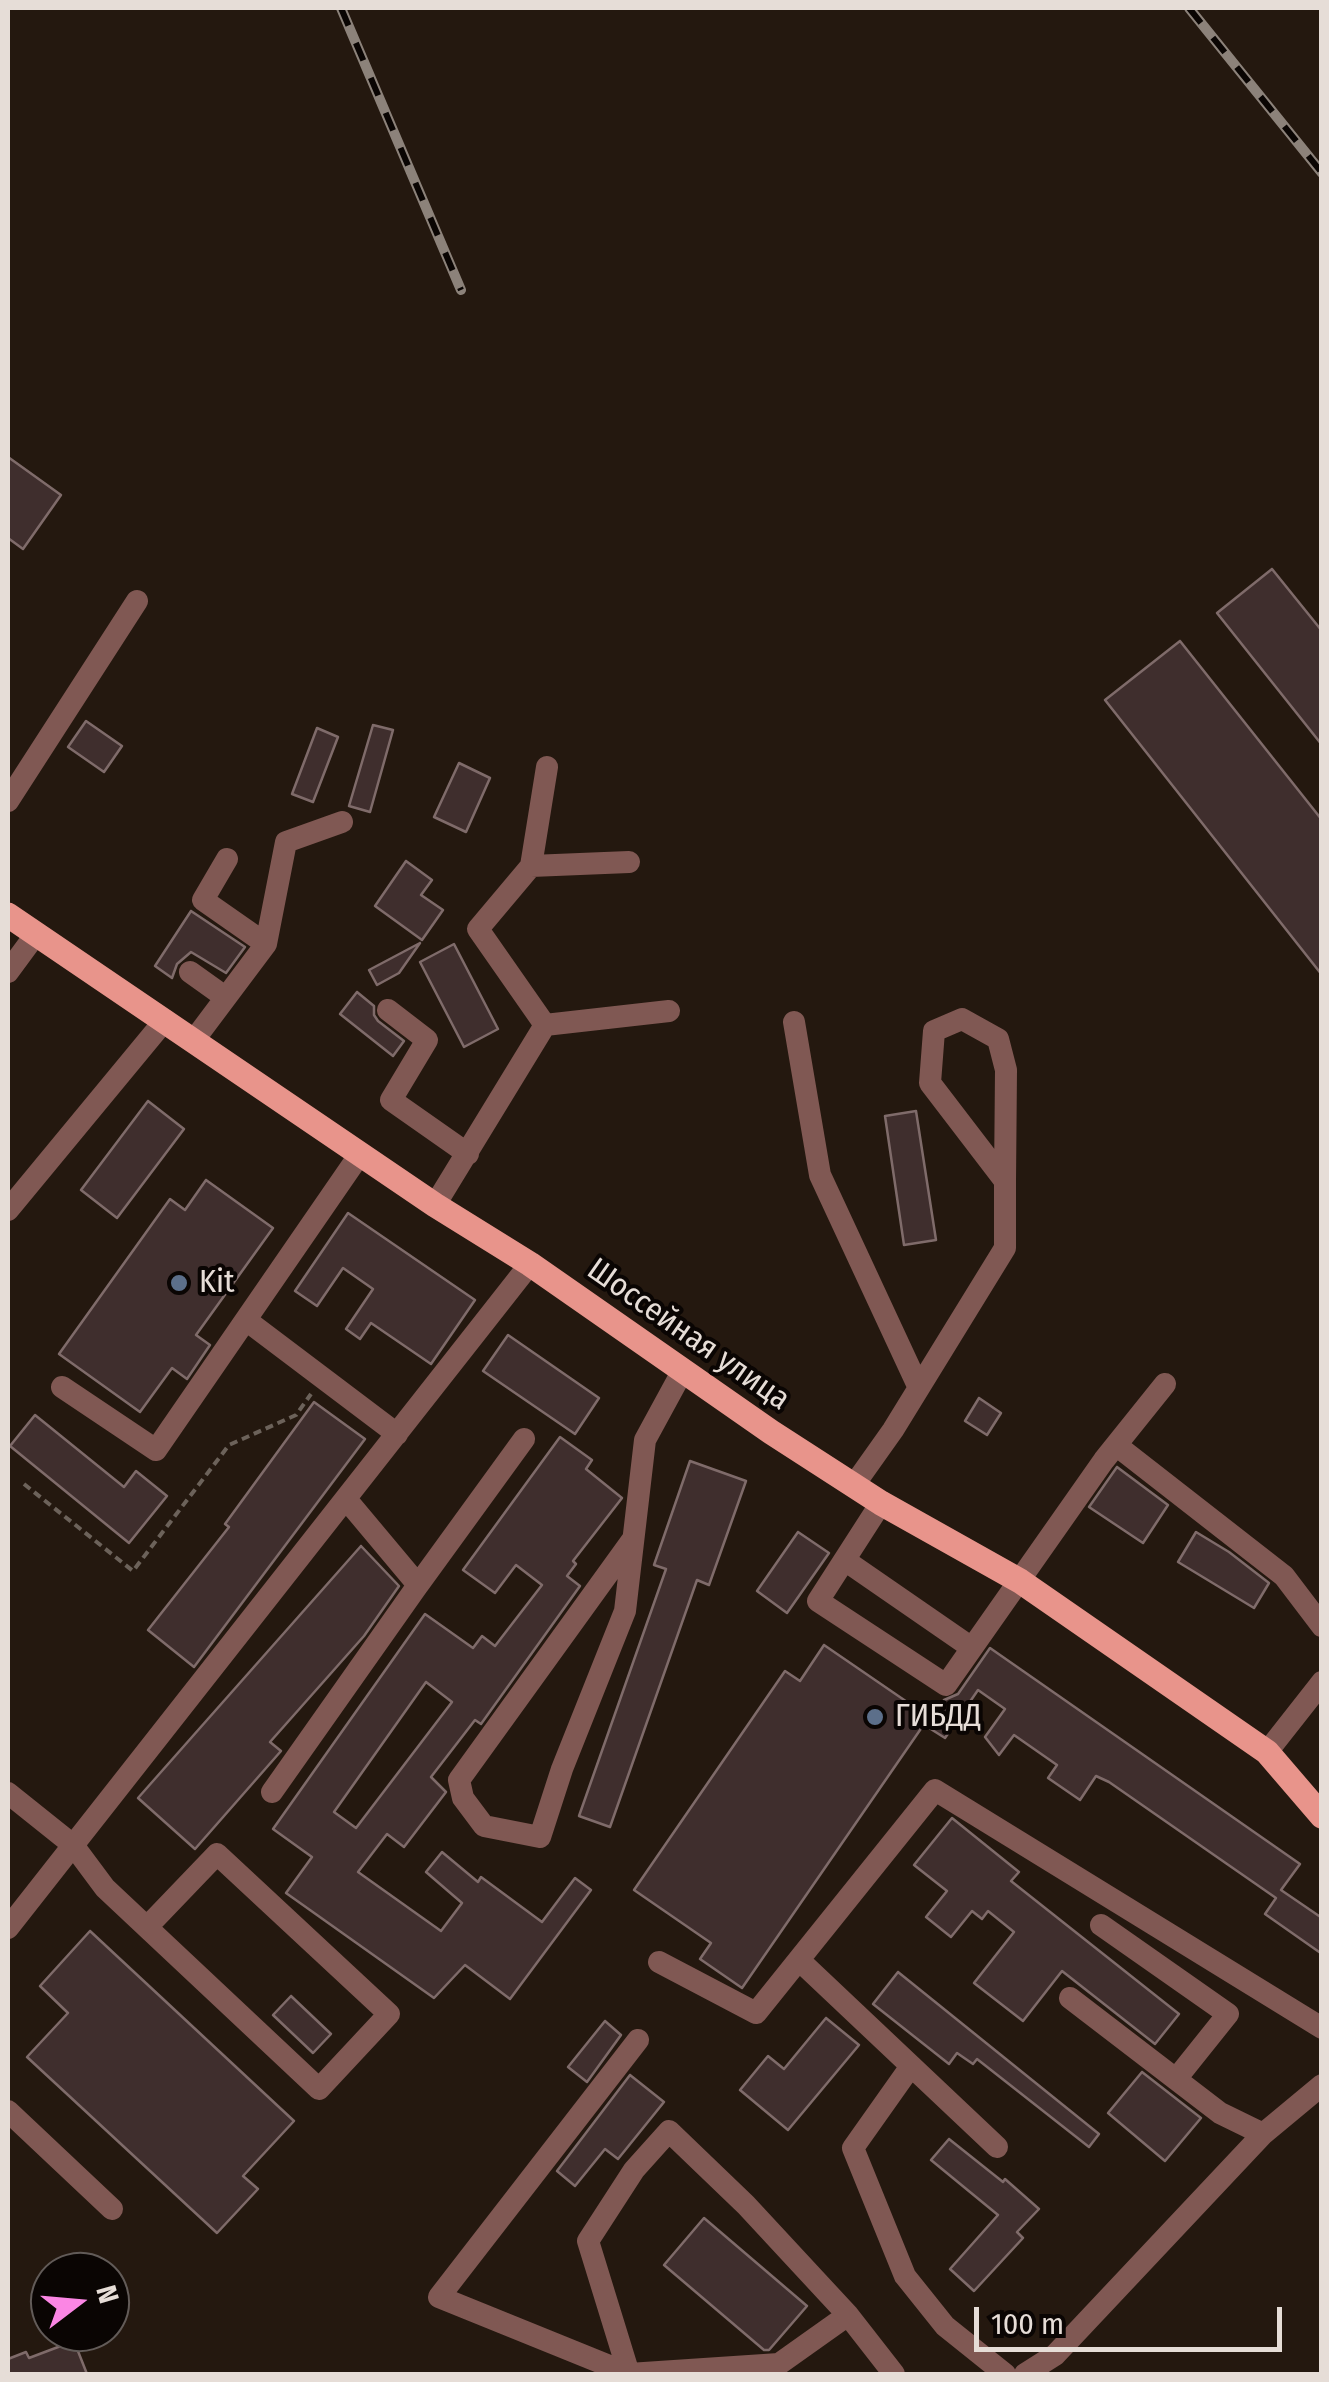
<!DOCTYPE html>
<meta charset="utf-8">
<style>
body{margin:0}
#map{position:relative;width:1329px;height:2382px;overflow:hidden;background:#24180f;font-family:"Fira Sans Condensed",sans-serif}
canvas{display:block}
.frame{position:absolute;inset:0;border:10px solid #e6ddd7;pointer-events:none}
.north{position:absolute;left:30px;top:2252px;width:100px;height:100px;box-sizing:border-box;background:#0a0503;border:2px solid #625b58;border-radius:50%;rotate:74deg;font-size:28px;font-weight:700;line-height:40px;text-align:center;color:#e6ddd7}
.north::after{content:'';display:block;margin:auto;width:35px;height:45px;background:#fb86e4;clip-path:polygon(50% 0,100% 100%,50% 72%,0 100%)}
.scale{position:absolute;left:974px;top:2307px;width:308px;height:45px;box-sizing:border-box;border:5px solid #e6ddd7;border-top:0;padding-left:12px;font-size:30px;line-height:35px;white-space:nowrap;color:#e6ddd7;-webkit-text-stroke:8px #0a0503;paint-order:stroke}
</style>
<div id="map">
<canvas width="1329" height="2382"></canvas>
<div class="frame"></div>
<div class="north">N</div>
<div class="scale">100 m</div>
</div>
<script>
const context = document.querySelector('canvas').getContext('2d');
context.lineJoin = 'round';
function fill(path, color) {
  context.fillStyle = color;
  context.fill(path, 'evenodd');
}
function toPath(rows) {
  const path = new Path2D();
  for (const r of rows) {
    path.moveTo(r[0], r[1]);
    for (let i = 2; i < r.length; i += 2) path.lineTo(r[i], r[i + 1]);
  }
  return path;
}
function stroke(path, color, width, dash) {
  context.strokeStyle = color;
  context.lineWidth = width;
  context.lineCap = dash ? 'butt' : 'round';
  context.setLineDash(dash || []);
  context.stroke(path);
}
function write(font, color, halo, rows, align = 'center') {
  context.font = font + ' "Fira Sans Condensed",sans-serif';
  context.lineWidth = 8;
  context.setLineDash([]);
  context.textBaseline = 'middle';
  context.strokeStyle = halo;
  context.fillStyle = color;
  for (const [text, x, y, turn = 0] of rows) {
    context.save();
    context.translate(x, y);
    context.rotate((+turn || 0) * Math.PI / 180);
    context.textAlign = isNaN(turn) ? turn : align;
    if (halo) context.strokeText(text, 0, 0);
    context.fillText(text, 0, 0);
    context.restore();
  }
}
const building = toPath([
 [8,457,61,495,23,549,8,538,8,457],
 [1272,569,1322,631,1322,745,1217,613,1272,569],
 [1180,641,1322,820,1322,975,1105,700,1180,641],
 [86,721,122,746,104,772,68,747,86,721],
 [373,725,393,730,370,812,349,806,373,725],
 [317,728,338,737,313,802,292,794,317,728],
 [459,763,490,778,466,832,434,817,459,763],
 [406,861,432,880,421,895,443,910,422,940,375,906,406,861],
 [191,911,245,947,226,973,191,952,177,964,172,978,155,966,191,911],
 [420,943,399,973,377,985,369,970,420,943],
 [454,944,498,1029,464,1047,420,962,454,944],
 [357,992,374,1006,374,1015,378,1021,404,1041,393,1056,340,1014,357,992],
 [148,1101,184,1129,117,1218,81,1190,148,1101],
 [916,1111,936,1240,904,1245,885,1116,916,1111],
 [206,1180,273,1228,196,1335,210,1345,187,1379,172,1368,140,1412,59,1354,170,1199,185,1210,206,1180],
 [348,1213,475,1300,431,1364,371,1323,360,1339,346,1329,373,1289,343,1268,317,1306,295,1291,348,1213],
 [508,1335,599,1398,575,1434,483,1371,508,1335],
 [979,1398,1001,1413,987,1435,965,1421,979,1398],
 [314,1402,365,1439,194,1667,148,1630,229,1527,225,1524,314,1402],
 [35,1415,124,1487,136,1471,167,1496,129,1543,10,1446,35,1415],
 [560,1437,592,1460,586,1469,622,1498,573,1561,576,1564,567,1576,580,1586,481,1724,475,1720,431,1777,446,1792,404,1847,387,1834,358,1872,441,1931,462,1903,426,1872,442,1852,478,1882,481,1877,542,1922,575,1878,591,1890,510,1999,465,1965,434,1998,286,1893,312,1857,273,1829,425,1614,473,1648,482,1636,495,1646,542,1585,516,1565,495,1593,463,1570,560,1437],
 [426,1682,452,1702,356,1828,334,1812,426,1682],
 [690,1461,746,1481,709,1585,697,1580,610,1827,579,1816,666,1569,654,1565,690,1461],
 [1117,1467,1168,1505,1143,1543,1089,1507,1117,1467],
 [798,1532,829,1553,787,1613,757,1591,798,1532],
 [1196,1532,1229,1552,1269,1583,1254,1608,1178,1562,1196,1532],
 [361,1546,399,1586,364,1636,270,1742,281,1751,195,1849,138,1798,361,1546],
 [824,1645,929,1717,742,1988,700,1959,711,1943,634,1890,785,1671,800,1681,824,1645],
 [990,1648,1300,1864,1281,1890,1322,1918,1322,1954,1265,1914,1276,1898,1109,1782,1096,1776,1080,1800,1048,1778,1057,1765,1014,1735,999,1755,985,1737,1005,1709,978,1690,945,1738,926,1726,944,1700,958,1694,990,1648],
 [952,1818,1019,1872,1011,1881,1179,2014,1155,2044,1062,1971,1023,2021,974,1983,1014,1932,988,1911,982,1919,972,1911,951,1937,926,1917,947,1891,914,1865,952,1818],
 [90,1931,294,2121,243,2176,258,2189,217,2233,27,2057,68,2013,40,1986,90,1931],
 [898,1972,1099,2134,1089,2147,977,2059,973,2064,957,2053,949,2064,873,2004,898,1972],
 [291,1996,331,2034,313,2053,273,2015,291,1996],
 [826,2018,859,2045,788,2130,740,2090,768,2056,784,2069,826,2018],
 [605,2021,621,2035,587,2082,568,2067,605,2021],
 [1142,2072,1201,2118,1165,2161,1108,2113,1142,2072],
 [630,2075,664,2102,618,2159,605,2149,575,2186,557,2171,630,2075],
 [949,2139,1003,2182,1005,2179,1039,2209,1017,2232,1023,2238,974,2291,950,2269,998,2215,931,2160,949,2139],
 [704,2218,807,2306,769,2350,764,2350,664,2265,704,2218],
 [74,2341,87,2374,8,2374,8,2359,26,2352,29,2358,74,2341]
]);
fill(building, '#3f2e2d');
stroke(building, '#7f6b6a', 2.5);
stroke(toPath([
 [24,1484,133,1571,229,1445,296,1415,311,1394]
]), '#6c625a', 4, [8, 5]);
stroke(toPath([
 [8,801,137,601],
 [227,859,203,900,266,944],
 [531,866,547,767],
 [8,972,36,934],
 [190,972,225,997],
 [388,1010,427,1040,391,1100,468,1154],
 [794,1022,820,1175,919,1388],
 [545,1025,669,1011],
 [194,1040,266,944,286,842,342,822],
 [435,1205,545,1025,478,929,531,866,629,862],
 [8,1210,165,1020],
 [246,1320,397,1434],
 [62,1387,156,1450,360,1154],
 [1116,1445,1284,1576,1322,1626],
 [854,1485,893,1430,1005,1248,1005,1181,1006,1070,998,1039,962,1019,934,1031,930,1083,1005,1181],
 [881,1503,818,1601,946,1685,1104,1460,1165,1384],
 [633,1539,459,1780,463,1798,484,1826,540,1837,562,1769,625,1611,645,1440,682,1372],
 [846,1561,972,1648],
 [418,1585,524,1439],
 [1267,1752,1322,1682],
 [272,1792,418,1585,346,1499],
 [8,1793,73,1845,105,1888,319,2089,389,2014,217,1854,147,1927],
 [1101,1925,1228,2014,1176,2079],
 [8,1928,530,1264],
 [799,1960,997,2147],
 [659,1962,756,2013,935,1790,1322,2028],
 [1070,1998,1220,2113,1263,2134],
 [638,2040,439,2297,629,2374,779,2364,848,2315],
 [911,2066,853,2148,905,2276,945,2326,1005,2374],
 [8,2111,112,2209],
 [629,2374,588,2241,634,2170,669,2131,746,2205,848,2315,894,2374],
 [1025,2374,1055,2355,1263,2134,1322,2085]
]), '#805853', 22);
stroke(toPath([
 [8,915,435,1205,530,1264,771,1432,881,1503,1020,1581,1267,1752,1322,1816]
]), '#e8948b', 25);
const rail = toPath([
 [341,8,461,290],
 [1189,8,1322,173]
]);
stroke(rail, '#8c827a', 10);
stroke(rail, '#0a0503', 6, [19]);
for (const [x, y, r, color] of [
 [179,1283,10,"#5c6f8a"],
 [875,1717,10,"#5c6f8a"]
]) {
  const dot = new Path2D();
  dot.arc(x, y, r, 0, 2 * Math.PI);
  context.fillStyle = color;
  context.fill(dot);
  stroke(dot, '#0a0503', 4);
}
write('32px', '#e6ddd7', '#0a0503', [
 ["Kit",199,1283],
 ["ГИБДД",895,1717]
], 'left');
write('32px', '#e6ddd7', '#0a0503', [
 ["Шоссейная улица",688,1335,35]
]);
</script>
